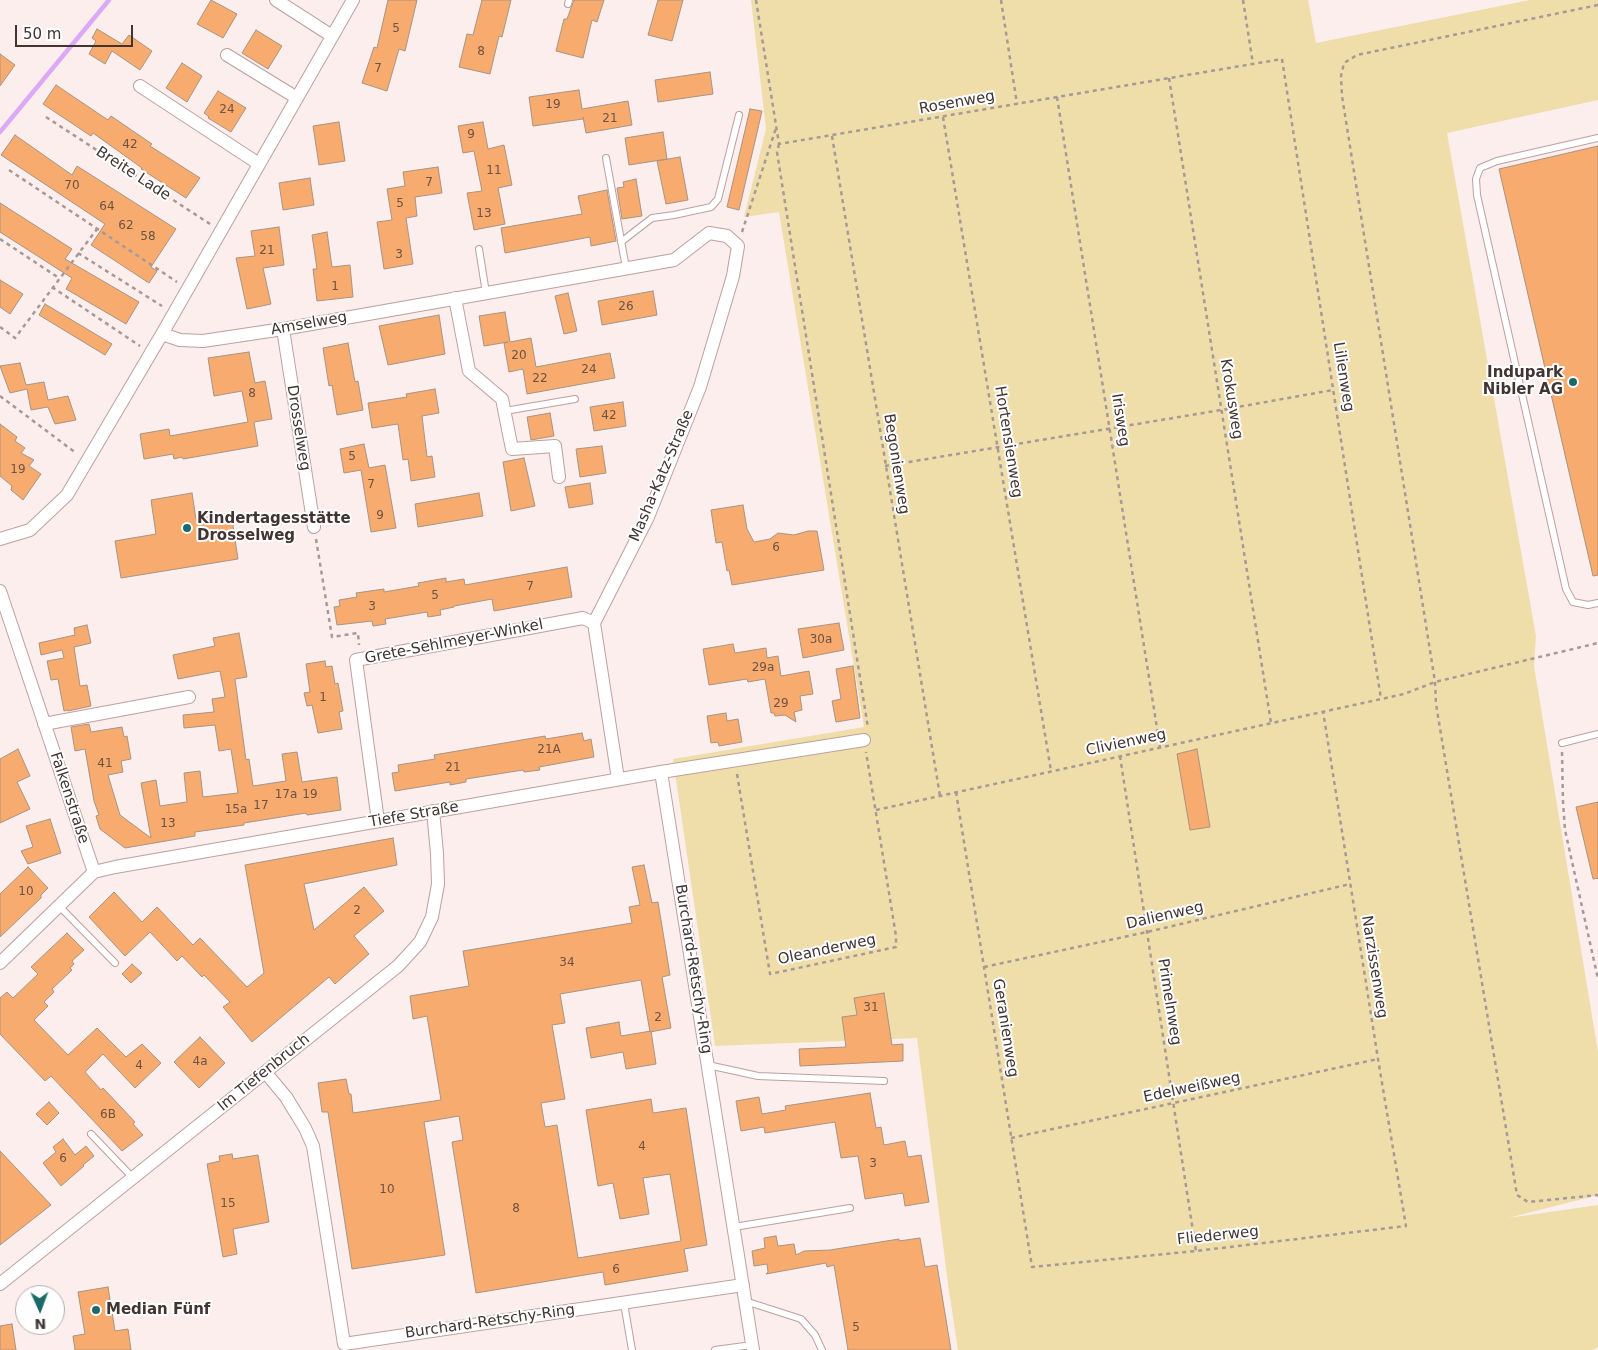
<!DOCTYPE html>
<meta charset="utf-8">
<style>
body{margin:0}
#map{position:relative;width:1598px;height:1350px;overflow:hidden;background:#fbeeed;font-family:"DejaVu Sans",sans-serif}
canvas{display:block}
.north{position:absolute;left:15px;top:1285px;width:50px;height:50px;box-sizing:border-box;background:#fefefe;border:1px solid #b2adad;border-radius:50%;rotate:178deg;font-size:14px;font-weight:700;line-height:20px;text-align:center;color:#413433}
.north::after{content:'';display:block;margin:auto;width:18px;height:22px;background:#1c696a;clip-path:polygon(50% 0,100% 100%,50% 72%,0 100%)}
.scale{position:absolute;left:15px;top:25px;width:118px;height:22px;box-sizing:border-box;border:2px solid #413433;border-top:0;padding-left:6px;font-size:15px;line-height:18px;white-space:nowrap;color:#413433;-webkit-text-stroke:4px #fefefe;paint-order:stroke}
</style>
<div id="map">
<canvas width="1598" height="1350"></canvas>
<div class="north">N</div>
<div class="scale">50 m</div>
</div>
<script>
const context = document.querySelector('canvas').getContext('2d');
context.lineJoin = 'round';
function fill(path, color) {
  context.fillStyle = color;
  context.fill(path, 'evenodd');
}
function toPath(rows) {
  const path = new Path2D();
  for (const r of rows) {
    path.moveTo(r[0], r[1]);
    for (let i = 2; i < r.length; i += 2) path.lineTo(r[i], r[i + 1]);
  }
  return path;
}
function stroke(path, color, width, dash) {
  context.strokeStyle = color;
  context.lineWidth = width;
  context.lineCap = dash ? 'butt' : 'round';
  context.setLineDash(dash || []);
  context.stroke(path);
}
function write(font, color, halo, rows, align = 'center') {
  context.font = font + ' "DejaVu Sans",sans-serif';
  context.lineWidth = 4;
  context.setLineDash([]);
  context.textBaseline = 'middle';
  context.strokeStyle = halo;
  context.fillStyle = color;
  for (const [text, x, y, turn = 0] of rows) {
    context.save();
    context.translate(x, y);
    context.rotate((+turn || 0) * Math.PI / 180);
    context.textAlign = isNaN(turn) ? turn : align;
    if (halo) context.strokeText(text, 0, 0);
    context.fillText(text, 0, 0);
    context.restore();
  }
}
fill(toPath([
 [751,0,1308,0,1316,43,1530,0,1598,0,1598,100,1447,133,1536,636,1534,666,1598,1052,1598,1195,1508,1218,1598,1205,1598,1347,1592,1350,958,1350,948,1284,917,1038,715,1046,673,759,864,727,779,212,744,217,766,129]
]), '#efdea9');
stroke(toPath([
 [0,132,109,0]
]), '#dba9f5', 4.5);
const building = toPath([
 [211,0,237,14,223,38,197,24,211,0],
 [388,0,417,0,405,51,399,49,387,91,362,83,374,47,377,48,388,0],
 [482,0,511,0,502,37,499,36,490,74,459,67,467,34,473,35,482,0],
 [574,0,604,0,597,22,592,20,583,58,556,51,564,19,567,19,574,0],
 [658,0,683,0,672,41,648,35,658,0],
 [97,29,122,44,129,35,152,51,140,70,112,51,105,64,89,54,96,41,92,38,97,29],
 [256,30,282,46,268,69,242,53,256,30],
 [0,54,15,65,0,86,0,54],
 [182,63,202,76,187,102,166,88,182,63],
 [710,72,713,94,658,102,655,80,710,72],
 [56,85,108,120,111,116,152,144,150,146,200,178,186,198,141,169,142,168,93,133,91,136,43,104,56,85],
 [579,90,582,109,628,101,632,125,586,133,583,117,583,119,533,126,529,97,579,90],
 [218,91,246,108,231,132,208,118,209,117,204,113,218,91],
 [750,109,762,111,739,210,727,207,750,109],
 [339,122,345,161,319,165,313,126,339,122],
 [483,122,488,149,504,145,512,185,498,188,505,224,474,230,467,193,482,191,474,151,463,153,458,126,483,122],
 [663,132,667,159,629,165,625,138,663,132],
 [15,135,72,175,77,166,176,229,151,267,157,271,149,283,91,245,105,224,1,155,15,135],
 [1598,146,1598,575,1593,576,1499,169,1598,146],
 [680,157,688,200,666,204,657,161,680,157],
 [438,167,442,193,415,197,417,216,406,218,413,264,384,269,377,222,392,220,387,189,405,186,403,172,438,167],
 [310,178,314,205,283,210,279,183,310,178],
 [636,179,642,216,622,219,617,188,624,187,623,182,636,179],
 [607,190,616,241,591,246,590,237,505,253,501,228,582,214,578,196,607,190],
 [0,203,72,249,65,259,139,302,126,324,66,289,72,278,0,232,0,203],
 [279,227,284,265,263,268,271,304,247,309,236,258,255,256,251,231,279,227],
 [327,232,332,267,350,265,353,297,317,301,313,269,317,269,312,235,327,232],
 [0,280,23,294,10,314,0,307,0,280],
 [653,291,657,315,602,325,598,301,653,291],
 [568,293,577,331,564,334,555,296,568,293],
 [45,304,112,344,105,355,39,315,45,304],
 [505,312,510,342,531,338,536,367,610,353,615,378,527,394,523,369,509,372,504,343,508,342,484,346,479,316,505,312],
 [439,315,445,354,388,365,379,326,439,315],
 [348,343,355,382,358,381,363,410,337,415,332,385,329,386,323,348,348,343],
 [249,352,255,383,265,381,272,419,254,422,258,446,183,459,182,457,174,459,173,454,144,459,140,434,169,429,170,436,248,422,242,391,214,396,208,358,249,352],
 [20,363,26,385,44,382,48,400,68,396,76,420,55,424,48,407,31,410,27,389,10,393,0,366,20,363],
 [435,389,439,413,422,416,427,457,432,456,435,477,411,481,408,459,403,460,398,424,372,428,368,403,407,397,406,394,435,389],
 [623,402,626,426,594,431,590,407,623,402],
 [550,413,554,436,531,440,527,417,550,413],
 [0,424,17,437,15,441,25,448,21,453,34,460,29,466,41,474,23,500,11,490,12,486,0,476,0,424],
 [364,444,369,468,385,465,396,528,371,532,361,470,344,473,340,449,364,444],
 [602,446,606,473,580,477,576,449,602,446],
 [524,458,535,506,511,511,503,462,524,458],
 [590,483,593,504,569,508,565,487,590,483],
 [192,493,196,519,231,513,238,559,121,578,115,541,156,534,151,500,192,493],
 [479,493,483,516,418,527,415,504,479,493],
 [743,505,747,529,754,542,770,539,778,533,794,535,808,531,817,531,824,570,732,585,729,570,727,571,722,542,716,543,711,510,743,505],
 [567,567,572,597,494,611,492,599,454,606,454,607,440,610,441,615,428,617,427,612,385,619,386,624,373,626,372,621,337,625,334,607,340,606,339,600,357,597,356,593,384,589,384,592,419,586,418,583,446,578,446,582,464,579,465,585,567,567],
 [839,623,844,650,803,658,798,629,839,623],
 [87,625,91,643,74,647,80,686,87,685,91,706,68,711,68,710,64,711,58,679,51,680,47,661,64,658,62,650,41,655,39,643,75,635,74,628,87,625],
 [239,633,247,677,235,679,246,760,249,759,253,786,286,781,282,754,297,752,302,782,337,777,341,810,307,815,306,813,244,823,244,825,195,832,195,836,125,848,100,829,96,816,99,815,94,801,85,749,75,751,71,727,89,724,91,732,122,727,124,737,127,736,131,759,121,761,123,772,108,775,120,815,151,838,141,783,156,780,160,806,187,802,184,773,200,771,203,797,238,793,231,749,219,751,215,725,184,728,183,715,214,712,212,699,225,697,220,671,178,679,173,655,215,646,213,638,239,633],
 [733,644,735,653,766,648,767,658,778,656,781,676,809,671,813,694,800,696,802,710,794,712,796,722,785,715,775,716,774,713,771,713,765,679,748,682,747,679,709,685,703,649,733,644],
 [325,661,326,667,332,666,335,684,338,683,343,711,339,712,342,729,318,733,312,705,307,706,304,693,310,692,306,664,325,661],
 [853,666,860,718,836,722,832,701,841,699,836,669,853,666],
 [726,713,727,721,738,719,742,742,719,746,718,742,711,743,707,716,726,713],
 [582,733,584,741,591,739,594,757,539,767,540,770,524,772,523,770,466,779,466,782,450,785,450,782,395,791,392,773,399,772,398,765,435,759,434,755,545,736,546,739,582,733],
 [18,749,30,776,17,782,30,809,0,823,0,759,18,749],
 [1197,749,1210,827,1190,830,1177,754,1197,749],
 [1598,802,1598,878,1593,879,1576,807,1598,802],
 [50,819,61,853,28,864,21,851,33,847,26,826,50,819],
 [393,838,397,865,304,884,314,930,364,887,384,911,354,936,369,954,335,984,329,977,252,1042,223,1007,230,1002,204,975,202,977,182,956,177,961,150,932,125,956,89,917,114,892,142,922,157,907,193,945,200,938,247,987,264,973,245,865,393,838],
 [644,865,652,903,658,902,670,975,662,977,671,1028,650,1032,641,980,560,994,565,1023,552,1025,565,1099,541,1103,545,1127,557,1125,578,1258,681,1241,670,1174,643,1178,649,1214,620,1219,613,1183,598,1186,586,1110,651,1099,653,1113,686,1108,707,1245,684,1249,688,1271,605,1285,603,1272,476,1293,452,1142,463,1140,459,1116,424,1122,445,1255,352,1269,328,1112,322,1112,318,1083,346,1079,349,1094,351,1094,353,1113,441,1100,427,1016,413,1019,410,996,469,986,463,951,632,923,629,907,640,905,632,867,644,865],
 [28,867,48,888,41,895,41,898,0,937,0,894,28,867],
 [67,933,84,950,72,961,74,964,70,968,72,970,52,989,54,992,44,1002,48,1006,34,1020,68,1055,97,1028,126,1057,142,1044,161,1063,135,1088,103,1054,85,1072,101,1090,103,1088,135,1122,133,1124,143,1135,122,1151,51,1076,45,1081,0,1034,0,998,7,992,13,998,38,974,31,967,67,933],
 [132,964,142,973,131,983,122,974,132,964],
 [884,993,892,1045,903,1044,903,1061,800,1066,799,1049,846,1047,842,1017,857,1015,854,998,884,993],
 [619,1022,621,1036,651,1031,656,1064,626,1069,623,1052,591,1058,586,1028,619,1022],
 [200,1037,225,1063,199,1088,174,1062,200,1037],
 [870,1093,876,1128,881,1127,884,1145,905,1141,908,1157,921,1155,929,1202,905,1206,903,1193,865,1199,858,1156,841,1158,835,1122,765,1133,764,1127,741,1131,736,1101,759,1097,762,1114,786,1110,785,1106,870,1093],
 [49,1102,59,1113,47,1125,36,1114,49,1102],
 [63,1139,75,1155,86,1146,94,1156,83,1165,84,1166,61,1186,43,1163,56,1152,53,1147,63,1139],
 [0,1151,51,1205,0,1245,0,1151],
 [232,1154,233,1159,258,1155,269,1222,233,1229,237,1254,223,1257,207,1164,220,1161,219,1156,232,1154],
 [776,1236,778,1246,794,1244,796,1255,804,1251,830,1250,899,1239,899,1241,920,1238,925,1267,937,1265,951,1350,848,1350,834,1265,827,1267,826,1263,766,1274,768,1272,767,1264,754,1266,752,1251,765,1248,764,1238,776,1236],
 [108,1287,115,1331,128,1329,131,1350,75,1350,73,1336,85,1334,78,1292,108,1287],
 [12,1324,16,1350,0,1350,0,1326,12,1324]
]);
fill(building, '#f7ab6f');
stroke(building, '#a99382', 1);
const lane = toPath([
 [568,4,569,0],
 [1598,138,1497,161,1480,168,1476,179,1477,195,1566,589,1573,602,1588,605,1598,603],
 [606,158,626,268],
 [621,242,652,218,674,215,711,207,718,199,739,115],
 [479,249,486,293],
 [505,411,575,399],
 [1562,743,1598,734],
 [59,906,115,963],
 [708,1065,758,1076,884,1081],
 [91,1134,133,1178],
 [734,1227,850,1208],
 [745,1301,801,1319,815,1335,822,1350],
 [624,1303,632,1350],
 [715,1350,752,1345]
]);
const street = toPath([
 [276,0,332,36],
 [227,55,297,98],
 [140,86,259,164],
 [455,298,469,371,502,399,512,449,555,446,559,477],
 [283,329,314,527],
 [162,334,180,340,203,341,283,329,674,260,709,233,727,236,738,246,733,276,700,387,648,517,594,623,618,779],
 [0,539,30,530,67,495,162,334,353,0],
 [0,591,94,872],
 [44,724,189,697],
 [661,772,753,1350],
 [378,821,356,660,583,618,594,623],
 [0,963,94,872,115,867,661,772,864,740],
 [266,1073,286,1097,305,1128,313,1146,344,1344],
 [0,1284,398,966,420,942,432,917,438,884,437,853,433,811],
 [344,1344,743,1285]
]);
stroke(lane, '#bea09e', 8);
stroke(street, '#bea09e', 14);
stroke(toPath([
 [756,0,779,144,1282,59,1381,699],
 [1001,0,1017,104],
 [1243,0,1253,64],
 [1598,5,1357,55,1344,63,1341,76,1342,96,1435,682,1436,704,1517,1195,1528,1202,1598,1195],
 [1169,78,1271,723],
 [1057,97,1160,747],
 [46,117,210,224],
 [943,117,1051,771],
 [832,136,940,796],
 [779,144,777,152,868,728],
 [9,170,177,282],
 [742,232,776,128],
 [0,239,59,278],
 [78,253,162,306],
 [52,287,140,346],
 [0,327,15,338,97,229],
 [0,396,76,453],
 [885,466,1221,410,1333,390],
 [316,539,332,637,358,633,359,645],
 [1562,752,1563,802,1565,830,1598,979],
 [1120,756,1196,1251],
 [737,774,770,974,896,947,896,936,866,752],
 [956,792,1032,1267,1196,1251,1406,1226,1378,1059,1323,711],
 [876,810,1404,694,1435,682,1598,643],
 [984,967,1147,932,1350,884],
 [1011,1138,1378,1059]
]), '#a69998', 2.5, [4, 4]);
stroke(lane, '#fff', 6);
stroke(street, '#fff', 12);
for (const [x, y, r, color] of [
 [1573,382,5,"#1c696a"],
 [187,528,5,"#1c696a"],
 [96,1310,5,"#1c696a"]
]) {
  const dot = new Path2D();
  dot.arc(x, y, r, 0, 2 * Math.PI);
  context.fillStyle = color;
  context.fill(dot);
  stroke(dot, '#fefefe', 2);
}
write('12px', '#6e5242', null, [
 ["5",396,29],
 ["8",481,52],
 ["7",378,69],
 ["19",553,105],
 ["24",227,110],
 ["21",610,119],
 ["9",471,135],
 ["42",130,145],
 ["11",494,171],
 ["7",429,183],
 ["70",72,186],
 ["5",400,204],
 ["64",107,207],
 ["13",484,214],
 ["62",126,226],
 ["58",148,237],
 ["21",267,251],
 ["3",399,255],
 ["1",335,287],
 ["26",626,307],
 ["20",519,356],
 ["24",589,370],
 ["22",540,379],
 ["8",252,394],
 ["42",609,416],
 ["5",352,457],
 ["19",18,470],
 ["7",371,485],
 ["9",380,516],
 ["6",776,548],
 ["7",530,587],
 ["5",435,596],
 ["3",372,607],
 ["30a",821,640],
 ["29a",763,668],
 ["1",323,698],
 ["29",781,704],
 ["21A",549,750],
 ["41",105,764],
 ["21",453,768],
 ["17a",286,795],
 ["19",310,795],
 ["17",261,806],
 ["15a",236,810],
 ["13",168,824],
 ["10",26,892],
 ["2",357,911],
 ["34",567,963],
 ["31",871,1008],
 ["2",658,1018],
 ["4a",200,1062],
 ["4",139,1066],
 ["6B",108,1115],
 ["4",642,1147],
 ["6",63,1159],
 ["3",873,1164],
 ["10",387,1190],
 ["15",228,1204],
 ["8",516,1209],
 ["6",616,1270],
 ["5",856,1328]
]);
write('15px', '#413433', '#fefefe', [
 ["Rosenweg",957,103,-10],
 ["Breite Lade",133,174,33],
 ["Amselweg",309,324,-10],
 ["Lilienweg",1343,377,81],
 ["Krokusweg",1231,399,81],
 ["Irisweg",1120,420,81],
 ["Drosselweg",298,428,81],
 ["Hortensienweg",1008,442,81],
 ["Begonienweg",896,464,81],
 ["Masha-Katz-Straße",662,476,-67],
 ["Grete-Sehlmeyer-Winkel",454,642,-11],
 ["Clivienweg",1126,743,-12],
 ["Falkenstraße",69,798,72],
 ["Tiefe Straße",414,815,-10],
 ["Dalienweg",1165,916,-13],
 ["Oleanderweg",827,950,-12],
 ["Narzissenweg",1374,967,81],
 ["Burchard-Retschy-Ring",693,969,81],
 ["Primelnweg",1169,1002,81],
 ["Geranienweg",1005,1028,81],
 ["Im Tiefenbruch",264,1073,-39],
 ["Edelweißweg",1192,1088,-12],
 ["Fliederweg",1218,1236,-6],
 ["Burchard-Retschy-Ring",490,1322,-8]
]);
write('bold 15px', '#413433', '#fefefe', [
 ["Indupark",1563,373,"right"],
 ["Nibler AG",1563,390,"right"],
 ["Kindertagesstätte",197,519],
 ["Drosselweg",197,536],
 ["Median Fünf",106,1310]
], 'left');
</script>
